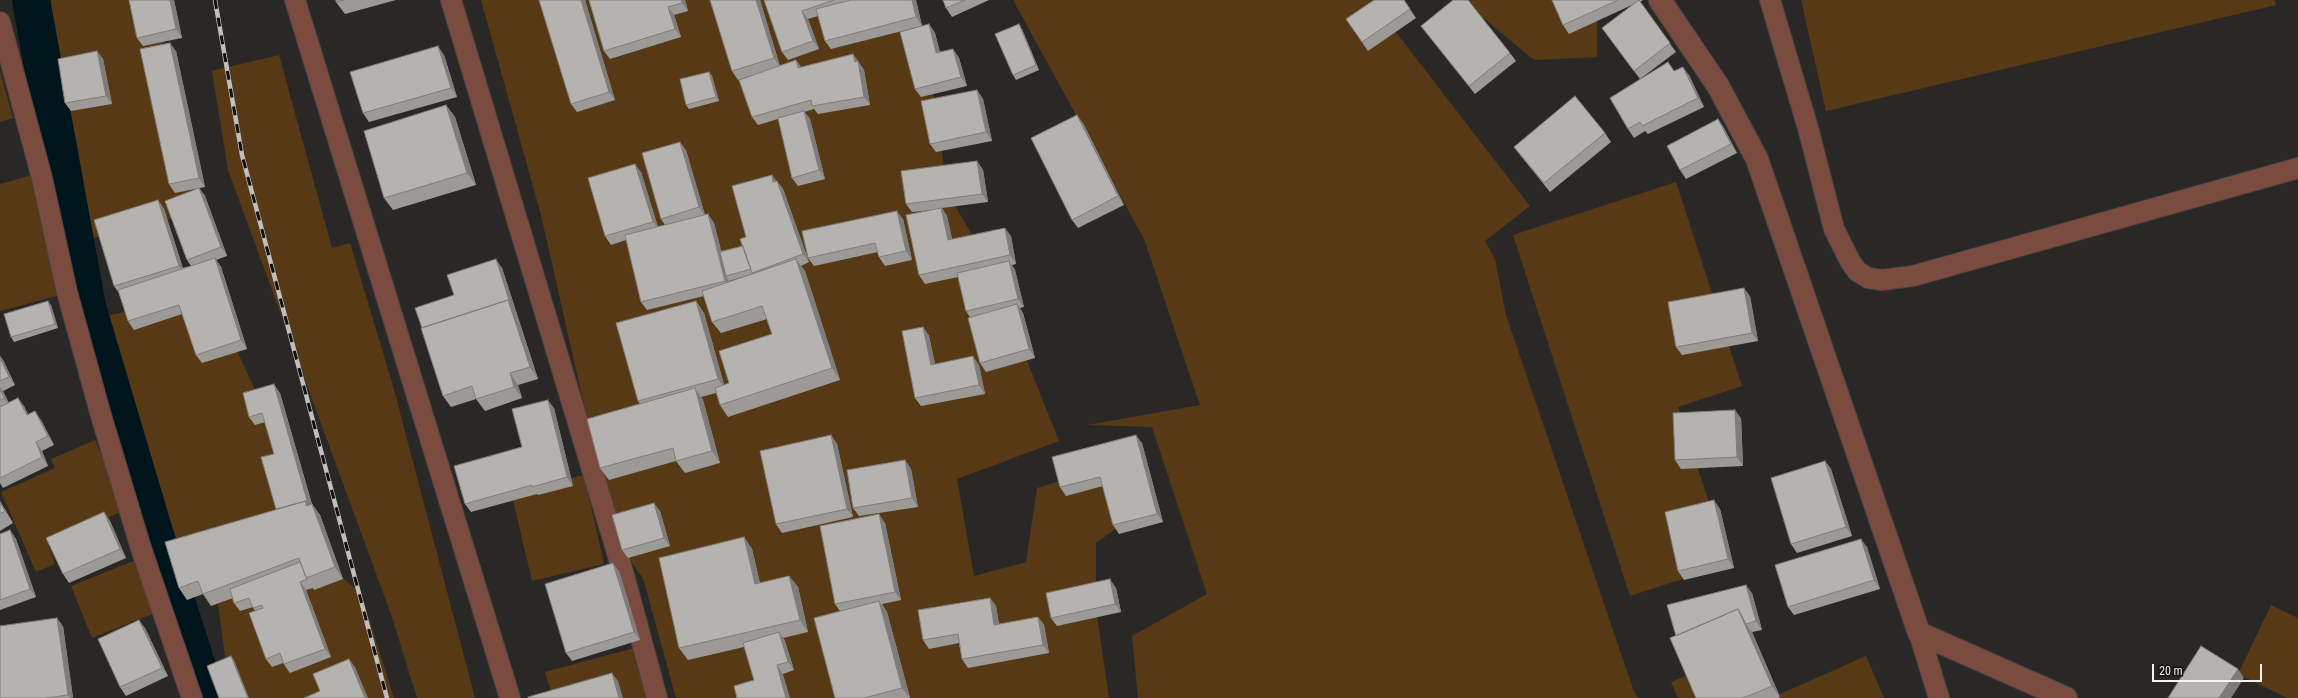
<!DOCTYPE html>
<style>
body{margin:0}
#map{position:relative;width:2298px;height:698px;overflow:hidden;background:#2a2826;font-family:"Roboto Condensed",sans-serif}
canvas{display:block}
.scale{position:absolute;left:2152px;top:664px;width:110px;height:18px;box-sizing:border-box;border:2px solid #f4f3f1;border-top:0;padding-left:5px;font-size:12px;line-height:14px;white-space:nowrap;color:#f4f3f1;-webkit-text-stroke:3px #121110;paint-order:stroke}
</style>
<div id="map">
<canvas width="2298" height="698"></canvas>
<div class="scale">20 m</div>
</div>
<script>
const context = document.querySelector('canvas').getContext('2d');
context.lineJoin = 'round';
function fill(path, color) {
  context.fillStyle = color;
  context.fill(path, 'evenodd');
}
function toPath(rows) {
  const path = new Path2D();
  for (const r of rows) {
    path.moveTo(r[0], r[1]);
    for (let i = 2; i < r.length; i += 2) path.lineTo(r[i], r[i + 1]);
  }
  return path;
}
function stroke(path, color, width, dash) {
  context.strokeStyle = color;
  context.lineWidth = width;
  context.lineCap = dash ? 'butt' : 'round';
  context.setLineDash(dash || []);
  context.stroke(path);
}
fill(toPath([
 [41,0,156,0,176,117,194,213,90,239,80,211],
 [481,0,904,0,930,71,948,194,987,260,1059,441,957,479,974,576,1026,562,1037,488,1118,463,1138,513,1096,543,1096,609,1109,698,676,698,643,578,614,538,541,215],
 [1013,0,1371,0,1530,206,1485,241,1495,259,1506,315,1633,689,1638,698,1138,698,1132,636,1207,594,1152,427,1087,425,1200,405,1144,239],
 [1466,0,1597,0,1597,57,1534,60,1469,6],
 [1801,0,2275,0,2276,5,1826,111],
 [279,55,332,248,350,243,393,386,475,698,417,698,392,617,228,170,212,71],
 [0,71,13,118,0,122],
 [32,175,64,294,0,311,0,184],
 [1676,182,1742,386,1678,407,1729,564,1630,596,1513,235],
 [192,298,227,330,284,451,301,543,185,597,101,317],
 [95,440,125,510,48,545,55,564,36,572,1,492,55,468,51,459],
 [584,475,604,564,532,581,511,492],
 [319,557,361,594,394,698,235,698,228,679,218,604],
 [136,560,157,612,92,638,71,586],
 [2271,605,2298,618,2298,698,2287,698,2238,674],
 [638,647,646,698,553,698,545,672],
 [1866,656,1884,698,1771,698],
 [1728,658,1745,698,1678,698,1671,682]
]), '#583916');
stroke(toPath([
 [31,0,87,307,153,529,207,698]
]), '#00141b', 38);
const lane = toPath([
 [295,0,510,698],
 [451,0,625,579,657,698],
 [1770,0,1808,128,1834,229,1850,261,1857,271,1868,278,1882,280,1913,276,2298,168],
 [0,22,42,178,67,292,100,412,140,545,192,698],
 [1919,633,1939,698]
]);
const street = toPath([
 [1660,0,1718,86,1757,159,1919,633,2066,698]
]);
stroke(lane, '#464442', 22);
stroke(street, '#464442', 24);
stroke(lane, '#7b4b40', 20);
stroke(street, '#7b4b40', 22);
const rail = toPath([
 [215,0,242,155,387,698]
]);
stroke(rail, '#c0bfbd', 4.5);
stroke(rail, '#121110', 3, [9]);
fill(toPath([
 [174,0,182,38,143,46,137,38],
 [336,0,396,0,345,14,336,2],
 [585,0,615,100,577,112,571,104],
 [589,0,685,0,688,11,674,15,681,37,610,59,604,51],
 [710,0,760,0,780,66,796,60,801,67,853,54,864,70,870,105,818,114,814,109,804,112,810,119,825,179,798,186,792,178,778,119,758,125,752,117,752,75,738,80,732,71],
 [764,0,916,0,922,26,831,49,825,41,818,16,808,19,819,49,788,60,782,52],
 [943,0,989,0,952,17,946,8],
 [1404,0,1416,18,1368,51,1346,19],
 [1552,0,1643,0,1640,2,1676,52,1640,79,1602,28,1634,4,1569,34,1563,25],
 [929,24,935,33,940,52,953,49,959,58,967,86,921,97,915,89],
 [1421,26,1510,53,1516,61,1475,94,1427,34],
 [1022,29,1039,70,1016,80,1013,75],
 [97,51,103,59,112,104,71,111,65,103],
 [176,51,205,187,175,193,169,184],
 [444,55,457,97,369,122,363,113],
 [1674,71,1689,75,1704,107,1648,134,1645,131,1634,138,1628,129],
 [709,72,712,76,719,101,689,109,686,105],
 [977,90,983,99,992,141,936,152,930,144],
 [446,105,455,117,476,185,393,210,384,198],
 [1718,119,1724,128,1737,153,1686,179,1680,170],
 [1083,123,1124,205,1078,228,1072,220],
 [1605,133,1611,142,1550,192,1520,155,1514,147],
 [686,150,705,215,708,214,714,223,721,251,743,246,746,237,776,181,777,181,783,189,809,262,801,266,805,271,840,380,728,417,720,405,716,393,701,397,703,400,720,463,685,473,676,461,609,480,600,468,640,404,638,401,696,301,704,313,724,385,729,383,772,334,767,319,721,333,712,322,704,296,647,310,641,302,626,240,611,245,605,236,641,172,658,227,665,225,661,219],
 [745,276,729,282,729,281],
 [977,161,983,170,988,202,942,208,947,216,952,239,1011,236,1016,264,1012,265,1015,270,1024,307,1020,308,1023,313,1035,358,986,372,980,363,970,317,966,311,958,277,925,284,919,275,932,210,912,212,906,204],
 [199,188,205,196,227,256,216,260,221,267,247,349,202,363,196,355,182,314,134,330,128,321,119,293,114,286,158,200,164,209,183,268,191,266,187,260],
 [903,219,912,260,885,266,879,257,878,252,814,266,808,258],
 [502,268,538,379,518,385,522,398,485,411,476,399,451,407,443,396,422,328,454,295],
 [1750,296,1758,341,1682,355,1676,347],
 [51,305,58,328,14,342,11,337],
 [923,327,929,336,935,364,979,365,985,394,921,406,915,398],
 [0,356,3,360,15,385,3,391,9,403,24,406,28,415,41,420,54,445,42,451,48,466,3,488,0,483],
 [280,393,312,504,320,515,343,579,314,590,313,588,306,590,331,657,290,673,283,663,272,667,266,659,255,611,253,607,240,611,234,603,233,598,211,606,203,594,187,600,179,588,276,509,274,454,265,422,255,425,249,417],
 [554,408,573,486,538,495,537,494,471,512,465,504,522,447],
 [1741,418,1743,466,1681,469,1675,460],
 [831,435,837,444,853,517,782,533,776,524],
 [1142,443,1163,522,1119,534,1113,525,1103,486,1066,496,1060,487],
 [905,460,911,469,918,507,859,516,853,508],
 [1825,461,1831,469,1852,536,1797,553,1791,544],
 [0,501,13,523,0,531],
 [1720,509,1734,568,1684,580,1678,571],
 [660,511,670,546,628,558,622,550],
 [104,512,110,521,126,558,69,583,63,574],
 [885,523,901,600,882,604,887,612,910,698,835,698,840,611,835,604],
 [10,530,16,539,36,597,0,610,0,534],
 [744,537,752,549,760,583,789,576,798,587,808,632,783,638,785,641,794,670,783,674,754,680,744,647,688,660,679,648],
 [1867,547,1880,589,1794,615,1788,607],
 [619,571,640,640,572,661,566,653],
 [1116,588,1121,612,1057,626,1051,618],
 [1752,593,1762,630,1752,632,1780,697,1778,698,1696,698,1676,636],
 [990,598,996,606,999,624,1038,617,1044,625,1049,653,968,668,962,659,959,643,929,649,923,640],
 [63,626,73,698,0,698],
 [145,628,168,676,126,696,120,687]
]), '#9c9a97');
fill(toPath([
 [170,0,174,0,182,38,176,29],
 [581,0,585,0,615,100,609,92],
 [681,0,685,0,688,11,682,3],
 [756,0,760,0,780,67,774,58],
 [912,0,916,0,922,26,916,17],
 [668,7,674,15,681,37,675,29],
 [802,11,808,19,819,49,813,41],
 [929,24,935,33,942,62,936,53],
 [1019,24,1022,29,1039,70,1036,65],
 [170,43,176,51,205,187,199,178],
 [438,46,444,55,457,97,451,88],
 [953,49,959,58,967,86,961,77],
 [97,51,103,59,112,104,106,96],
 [853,54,864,70,870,105,864,97],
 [796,60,802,69,798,68],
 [1683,67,1689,75,1704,107,1698,98],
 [709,72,712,76,719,101,716,97],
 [977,90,983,99,992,141,986,132],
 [446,105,455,117,476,185,467,173],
 [804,111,810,119,825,179,819,170],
 [1077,115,1083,123,1124,205,1118,196],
 [1718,119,1724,128,1737,153,1731,144],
 [680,142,686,150,705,216,699,207],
 [977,161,983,170,988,202,982,194],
 [635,164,641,172,659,231,653,222],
 [772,175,778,183,773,182],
 [777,181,783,189,809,262,803,254],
 [199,188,205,196,227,256,221,247],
 [158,200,164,209,185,275,179,266],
 [941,208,947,216,954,248,948,240],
 [897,211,903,219,912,260,906,251],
 [708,214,714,223,728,276,726,276,729,281,731,289,725,281],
 [1005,228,1011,236,1016,264,1010,255],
 [215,258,221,267,247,349,241,340],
 [496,259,502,268,538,379,530,367,508,300],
 [796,259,805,271,840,380,832,368],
 [1009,261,1015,270,1024,307,1018,299],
 [1744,288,1750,296,1758,341,1752,333],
 [48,301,51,305,58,328,55,324],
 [696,301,704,313,726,391,718,379],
 [1017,304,1023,313,1035,358,1029,349],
 [923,327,929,336,937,374,931,365],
 [0,356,3,360,15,385,9,377,0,358],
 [973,356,979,365,985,394,979,385],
 [510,373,518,385,522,398,514,387],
 [274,384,280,393,314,512,306,506],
 [0,387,3,391,10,406,4,398,0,389],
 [695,388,703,400,720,463,712,451],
 [18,398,24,406,33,424,27,415],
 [548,400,554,408,573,486,567,477],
 [1735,410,1741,418,1743,466,1737,457],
 [35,411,41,420,54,445,48,436],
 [831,435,837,444,853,517,847,509],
 [1136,435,1142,443,1163,522,1157,514],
 [36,442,42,451,48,466,42,457],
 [905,460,911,469,918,507,912,498],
 [1825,461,1831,469,1852,536,1846,527],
 [1714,500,1720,509,1734,568,1728,559],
 [0,501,13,523,5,511,0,503],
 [654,503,660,511,670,546,664,538],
 [312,504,320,515,343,579,335,567],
 [104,512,110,521,126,558,120,549],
 [879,514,885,523,901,600,895,592],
 [10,530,16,539,36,597,30,589],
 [744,537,752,549,763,596,755,584],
 [1861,539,1867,547,1880,589,1874,580],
 [613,563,619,571,640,640,634,632],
 [789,576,798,587,808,632,800,620],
 [1110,579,1116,588,1121,612,1115,604],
 [300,582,306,590,331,657,325,649],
 [1746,585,1752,593,1762,630,1756,621],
 [990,598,996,606,1000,633,994,625],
 [879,601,887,612,910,698,902,688],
 [1738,609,1746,620,1746,624,1752,632,1780,697,1772,686],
 [1038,617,1044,625,1049,653,1043,645],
 [57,618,63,626,73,698,70,698,68,695],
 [139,620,145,628,168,676,162,668],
 [779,632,785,641,794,670,788,662],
 [231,656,234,660,249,698,248,698],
 [349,659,355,667,368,698,365,698],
 [777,665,783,674,790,698,786,698],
 [2238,669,2244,678,2231,698,2219,698],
 [612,673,618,681,623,698,619,698]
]), '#7f7d7b');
const building = toPath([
 [129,0,170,0,176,29,137,38,129,0],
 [336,0,344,0,336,2,336,0],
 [539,0,581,0,609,92,571,104,539,0],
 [589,0,681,0,682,3,668,7,675,29,604,51,589,0],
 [710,0,756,0,774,58,732,71,710,0],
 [764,0,834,0,802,11,813,41,782,52,764,0],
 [851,0,912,0,916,17,825,41,816,9,851,0],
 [943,0,965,0,946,8,943,0],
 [1374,0,1404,0,1410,9,1362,42,1346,19,1374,0],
 [1453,0,1468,0,1510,53,1469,86,1421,26,1453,0],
 [1552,0,1618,0,1563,25,1552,0],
 [1639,0,1670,43,1634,71,1602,28,1639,0],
 [929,24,936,53,953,49,961,77,915,89,900,32,929,24],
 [1019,24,1036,65,1013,75,995,34,1019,24],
 [170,43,199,178,169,184,140,49,170,43],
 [438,46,451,88,363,113,350,72,438,46],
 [97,51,106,96,65,103,58,59,97,51],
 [853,54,855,62,858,61,864,97,812,106,811,100,752,117,739,80,796,60,798,68,853,54],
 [1668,62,1674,71,1683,67,1698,98,1642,126,1640,122,1628,129,1610,98,1668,62],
 [709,72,716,97,686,105,680,79,709,72],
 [977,90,986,132,930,144,921,101,977,90],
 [1575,96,1605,133,1544,183,1514,147,1575,96],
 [446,105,467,173,384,198,364,131,446,105],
 [804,111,819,170,792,178,778,118,804,111],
 [1077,115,1118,196,1072,220,1031,138,1077,115],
 [1718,119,1731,144,1680,170,1667,146,1718,119],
 [680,142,699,207,661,219,642,153,680,142],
 [977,161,982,194,906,204,901,171,977,161],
 [635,164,653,222,605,236,588,178,635,164],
 [772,175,773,182,777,181,803,254,752,273,740,239,746,237,732,186,772,175],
 [199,188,221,247,187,260,165,201,199,188],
 [158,200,179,266,114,286,94,220,158,200],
 [941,208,948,240,1005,228,1010,255,919,275,906,215,941,208],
 [897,211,906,251,879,257,875,243,808,258,802,231,897,211],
 [708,214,725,281,641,302,625,235,708,214],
 [743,246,751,269,726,276,720,252,743,246],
 [215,258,241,340,196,355,179,305,128,321,118,290,215,258],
 [496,259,510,303,508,300,422,328,415,308,454,295,447,275,496,259],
 [796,259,832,368,720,405,715,388,729,383,719,351,772,334,762,306,712,322,702,291,796,259],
 [1009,261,1018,299,966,311,957,273,1009,261],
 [1744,288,1752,333,1676,347,1668,302,1744,288],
 [508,300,530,367,510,373,514,387,476,399,472,386,443,396,421,328,508,300],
 [48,301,55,324,11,337,4,314,48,301],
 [696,301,718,379,638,401,616,323,696,301],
 [1017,304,1029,349,980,363,968,318,1017,304],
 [923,327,931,365,973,356,979,385,915,398,902,331,923,327],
 [0,358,9,377,0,381,0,358],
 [274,384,308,504,306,501,276,509,261,457,274,454,262,413,249,417,243,393,274,384],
 [695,388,712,451,676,461,673,448,600,468,587,419,695,388],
 [0,389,4,398,0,400,0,389],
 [18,398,27,415,35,411,48,436,36,442,42,457,0,478,0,407,18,398],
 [548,400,567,477,532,487,532,485,465,504,454,466,522,447,512,409,548,400],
 [1735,410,1737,457,1675,460,1673,413,1735,410],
 [831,435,847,509,776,524,760,451,831,435],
 [1136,435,1157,514,1113,525,1100,477,1060,487,1052,457,1136,435],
 [905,460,912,498,853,508,847,470,905,460],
 [1825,461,1846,527,1791,544,1771,478,1825,461],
 [1714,500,1728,559,1678,571,1665,512,1714,500],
 [306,501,306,506,312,504,335,567,306,578,299,558,203,594,198,581,179,588,165,542,306,501],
 [0,503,5,511,0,514,0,503],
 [654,503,664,538,622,550,612,515,654,503],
 [104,512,120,549,63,574,46,538,104,512],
 [879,514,895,592,835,604,820,526,879,514],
 [10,530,30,589,0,600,0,534,10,530],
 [744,537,755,584,789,576,800,620,679,648,659,558,744,537],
 [1861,539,1874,580,1788,607,1775,565,1861,539],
 [300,562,307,579,300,582,325,649,284,664,280,653,266,659,249,613,263,608,262,605,253,608,249,598,234,603,230,589,300,562],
 [613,563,634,632,566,653,545,584,613,563],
 [1110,579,1115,604,1051,618,1046,593,1110,579],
 [1746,585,1756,621,1746,624,1740,612,1738,609,1676,636,1667,605,1746,585],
 [990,598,994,625,1038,617,1043,645,962,659,958,634,923,640,918,610,990,598],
 [879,601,902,688,864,698,835,698,814,618,879,601],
 [1738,609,1772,686,1743,698,1696,698,1670,638,1738,609],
 [57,618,68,695,46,698,0,698,0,626,57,618],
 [139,620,162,668,120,687,98,639,139,620],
 [779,632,788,662,777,665,786,698,737,698,734,686,754,680,743,643,779,632],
 [2201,646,2238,669,2219,698,2168,698,2201,646],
 [231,656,248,698,219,698,207,666,231,656],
 [349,659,365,698,304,698,320,691,313,674,349,659],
 [612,673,619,698,528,698,528,697,612,673]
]);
fill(building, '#b5b3b0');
stroke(building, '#7f7d7b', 1);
</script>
